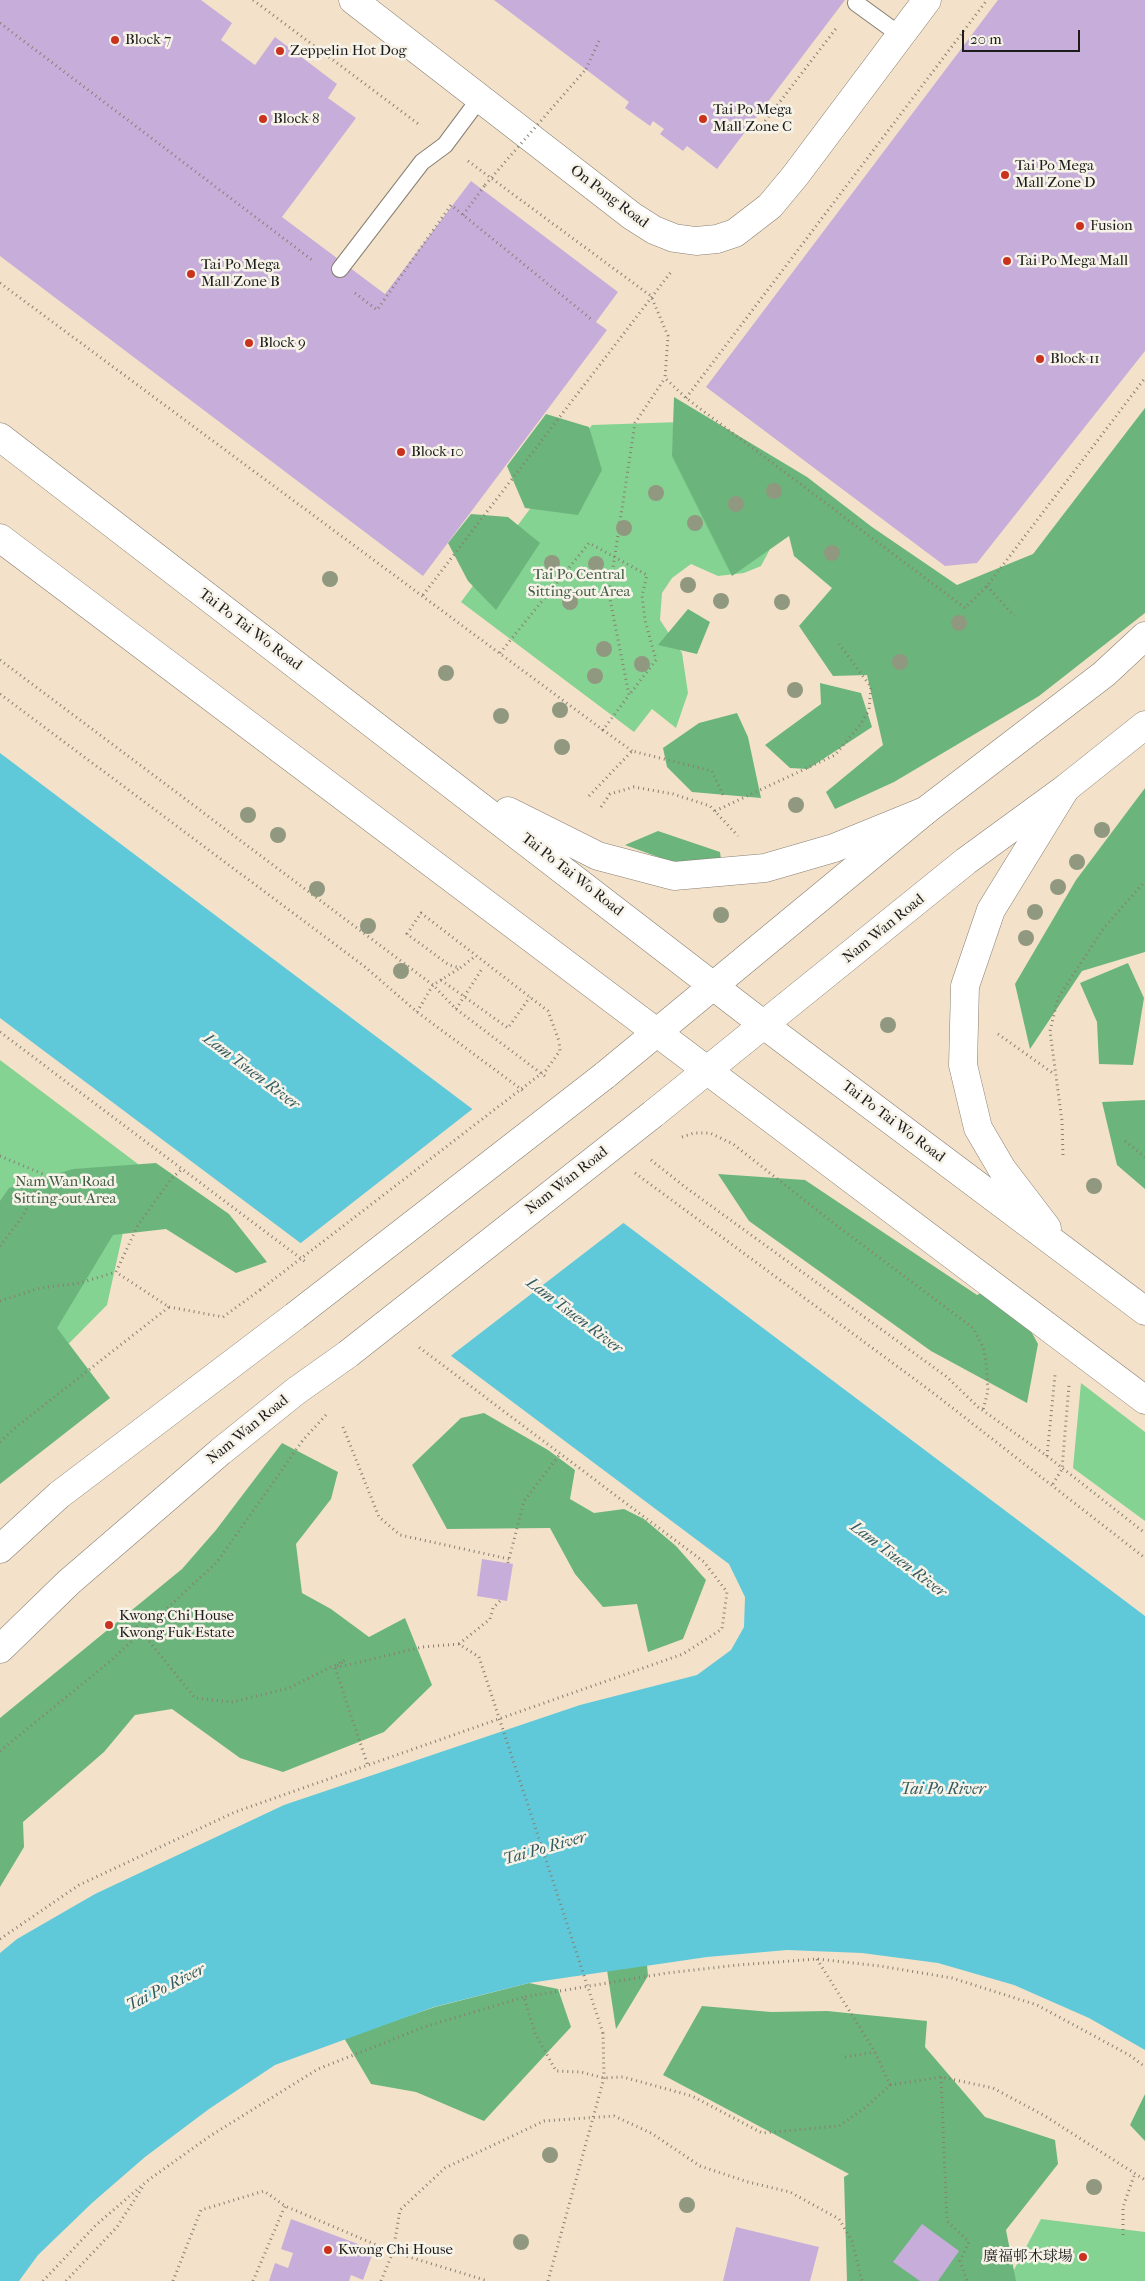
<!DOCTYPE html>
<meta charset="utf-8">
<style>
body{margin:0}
#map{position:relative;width:1145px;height:2281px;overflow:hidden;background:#f3e2c9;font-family:"IM FELL French Canon",serif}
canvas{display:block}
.scale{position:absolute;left:962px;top:30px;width:118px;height:22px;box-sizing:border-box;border:2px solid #1c1c1c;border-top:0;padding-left:6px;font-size:15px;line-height:18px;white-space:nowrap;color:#1c1c1c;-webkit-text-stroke:4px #f7f3e8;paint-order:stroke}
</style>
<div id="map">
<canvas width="1145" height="2281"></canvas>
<div class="scale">20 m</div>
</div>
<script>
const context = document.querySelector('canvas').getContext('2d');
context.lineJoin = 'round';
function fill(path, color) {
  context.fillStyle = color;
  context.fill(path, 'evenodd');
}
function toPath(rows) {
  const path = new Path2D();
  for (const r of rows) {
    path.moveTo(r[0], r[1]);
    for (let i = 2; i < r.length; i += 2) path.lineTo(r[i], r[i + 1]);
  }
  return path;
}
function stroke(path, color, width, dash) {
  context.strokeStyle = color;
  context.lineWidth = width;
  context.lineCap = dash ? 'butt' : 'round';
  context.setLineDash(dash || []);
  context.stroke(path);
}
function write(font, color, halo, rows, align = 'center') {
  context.font = font + ' "IM FELL French Canon","Noto Serif TC",serif';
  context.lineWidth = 5;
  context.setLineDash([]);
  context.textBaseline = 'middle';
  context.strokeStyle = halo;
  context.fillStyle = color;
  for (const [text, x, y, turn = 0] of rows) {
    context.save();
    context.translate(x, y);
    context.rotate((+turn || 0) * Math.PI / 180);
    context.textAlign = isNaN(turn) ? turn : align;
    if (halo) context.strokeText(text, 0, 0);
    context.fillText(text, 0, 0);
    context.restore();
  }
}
fill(toPath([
 [680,422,769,523,770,549,761,566,744,573,718,576,691,564,672,578,662,593,660,620,682,653,688,693,676,728,652,709,634,732,461,602,592,425],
 [0,1060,138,1164,107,1305,0,1413],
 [1081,1383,1145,1432,1145,1521,1073,1468],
 [1041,2219,1145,2232,1145,2281,1008,2281]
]), '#84d392');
fill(toPath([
 [674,397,807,477,872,527,957,585,1033,554,1145,408,1145,613,1039,696,894,782,835,809,826,792,883,745,867,675,833,676,799,626,832,588,794,556,789,536,732,576,672,456],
 [546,414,589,427,602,470,578,515,525,508,507,466],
 [471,514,508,517,540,543,496,610,468,581,448,543],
 [688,609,710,622,697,654,658,645],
 [820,683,861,693,872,727,808,769,790,768,765,745,821,704],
 [737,713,748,737,761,798,692,792,667,767,663,748,699,723],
 [1145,788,1145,952,1082,971,1030,1049,1015,984,1076,880],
 [658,831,720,852,722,867,672,862,625,845],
 [1128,963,1144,998,1133,1065,1099,1064,1097,1022,1080,983],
 [1145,1100,1145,1189,1117,1165,1102,1102],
 [156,1163,229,1214,267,1262,236,1273,166,1229,113,1235,57,1328,110,1398,0,1484,0,1201,9,1188,73,1169],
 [718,1174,805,1180,977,1295,987,1290,1020,1311,1038,1344,1027,1403,931,1351,749,1221],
 [484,1413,548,1450,575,1470,570,1499,594,1513,624,1509,644,1519,676,1546,706,1580,683,1639,648,1652,637,1604,603,1607,575,1574,550,1528,447,1529,412,1465,461,1418],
 [282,1443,338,1472,331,1499,296,1544,302,1593,331,1609,369,1637,405,1618,432,1685,384,1732,283,1772,240,1758,172,1709,135,1715,104,1752,23,1822,24,1847,0,1887,0,1718,182,1569,216,1530],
 [647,1965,648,1976,616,2029,607,1970],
 [529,1983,558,1989,571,2027,484,2121,416,2092,371,2084,344,2038,435,2007],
 [702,2006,771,2012,827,2011,927,2021,925,2047,985,2117,1055,2140,1058,2164,1006,2230,1016,2281,847,2281,844,2177,849,2174,663,2075],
 [1145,2094,1145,2141,1130,2125]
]), '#6bb57c');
fill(toPath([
 [0,753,1145,1616,1145,2050,1089,2018,1014,1985,938,1963,862,1953,787,1950,707,1957,529,1983,434,2007,275,2065,209,2109,145,2157,92,2203,38,2255,19,2281,0,2281,0,1953,17,1939,95,1894,284,1805,580,1705,697,1675,731,1650,744,1627,745,1597,729,1564,0,1018]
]), '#5fc9da');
fill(toPath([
 [475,1107,626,1221,448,1358,297,1246]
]), '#f3e2c9');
fill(toPath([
 [0,0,201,0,232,23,221,40,255,65,275,37,337,84,328,98,356,118,282,217,385,294,471,181,618,292,596,322,607,330,423,576,0,256],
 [494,0,845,0,717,169,687,146,683,151,660,134,664,129,653,121,650,126,625,108,629,102],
 [998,0,1145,0,1145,351,977,563,945,566,706,387],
 [482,1559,513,1564,507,1601,477,1596],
 [291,2219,374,2250,363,2280,351,2275,349,2281,269,2281,275,2263,288,2268,293,2253,281,2249],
 [922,2224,959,2251,938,2281,920,2281,893,2262],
 [736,2227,819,2247,810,2281,723,2281]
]), '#c7aeda');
const service = toPath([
 [856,3,900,35],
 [340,269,422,162,445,145,480,98]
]);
const minor = toPath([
 [353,0,632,216,654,230,674,238,696,241,717,239,735,233,770,206,795,176,927,0]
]);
const secondary = toPath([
 [604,1076,925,811,1104,674,1145,636],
 [653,1114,966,861,1066,788,1145,725],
 [0,1549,59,1495,295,1316],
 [0,1649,69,1582,220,1452,296,1391,348,1354]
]);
const primary = toPath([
 [0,437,764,1025,1145,1311],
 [0,538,1145,1400],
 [508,811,598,856,674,876,765,868,834,848,925,811],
 [1047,1228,1002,1169,978,1128,963,1065,965,986,991,910,1066,788]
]);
stroke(service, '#887f72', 18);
stroke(minor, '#887f72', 29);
stroke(secondary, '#887f72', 29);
stroke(primary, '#887f72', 29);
stroke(toPath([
 [253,0,421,126],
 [0,23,312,260],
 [586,69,599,41],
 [759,129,838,26],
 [468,161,651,296,668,336,665,378,686,398,965,608,987,586,1145,378],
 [463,215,485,185],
 [0,283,603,730],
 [355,293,377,310,451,205,591,319],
 [686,398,987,0],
 [987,586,1014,616],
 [423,595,671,272],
 [500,653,589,543,647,575,642,596,645,620,656,660,630,694],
 [0,660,433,985,456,1009,546,1077],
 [0,694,364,966,417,1012,525,1092],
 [632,751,603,730,629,695,609,594,635,423,665,378],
 [589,796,632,751,712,771,723,795],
 [601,807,610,794,634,787,673,794,710,806,738,836],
 [715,811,835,755,860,725,869,710,871,687,839,644],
 [473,958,460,968,449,965,407,934,421,913,548,1011,559,1041],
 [441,980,508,1028,530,997],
 [456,1009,482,969],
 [417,1012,433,985,460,968],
 [0,1032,307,1263],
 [998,1034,1054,1074],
 [682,1137,694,1133,710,1133,733,1144,836,1225,973,1328,983,1347,986,1361,988,1391,983,1410],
 [1125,1141,1145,1157],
 [1063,1155,1062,1121,1050,1031,1058,998,1103,929,1145,881],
 [0,1156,43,1174,23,1216,0,1246],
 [651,1160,685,1187,947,1377,978,1407,1047,1456,1145,1533],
 [635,1173,932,1392,1145,1558],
 [0,1301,40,1288,80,1283,116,1272],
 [169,1307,223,1317,260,1290],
 [343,1427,379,1517,400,1535,509,1559],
 [0,1442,16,1427,169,1307,116,1272,138,1225,172,1178,182,1169],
 [1047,1456,1055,1375],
 [1053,1484,1062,1469,1069,1385],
 [508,1563,524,1501,560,1454],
 [127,1614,195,1698,232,1702,289,1688,345,1660,335,1668,422,1647,459,1644,479,1657],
 [459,1644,490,1619,493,1608,501,1600],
 [335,1668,368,1766],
 [0,1751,108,1663,217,1562,303,1440,326,1415],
 [0,1939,79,1885,235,1812,683,1654,722,1629,727,1592,704,1562,416,1345],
 [817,1959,875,2052,890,2085,866,2107,839,2126,762,2133,692,2096,623,2077,604,2078,581,2072,556,2071,535,2033,524,1997,667,1973,738,1965,817,1959,880,1966,952,1978,1037,2005,1131,2056,1145,2067],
 [845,2057,875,2052],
 [941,2077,947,2221,969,2242,960,2261,967,2281],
 [890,2085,941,2077,993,2088,1045,2116,1145,2180],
 [1123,2235,1123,2207,1135,2173],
 [43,2281,96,2225,147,2181,210,2136,318,2069,427,2026,524,1997],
 [66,2281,117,2227,144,2185],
 [173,2281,201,2210,264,2191,285,2206,393,2252,488,2281],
 [253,2281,285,2206],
 [381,2281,393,2252,400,2210,445,2168,544,2121,614,2116,651,2133,700,2166,748,2182,790,2192,839,2219,852,2241,862,2281],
 [548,2281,604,2078,603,2033]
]), '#887f72', 3, [1, 4]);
stroke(service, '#fff', 16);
stroke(minor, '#fff', 28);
stroke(secondary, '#fff', 28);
stroke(primary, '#fff', 28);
const secondaryBridge = toPath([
 [295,1316,604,1076],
 [348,1354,653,1114]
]);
stroke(secondaryBridge, '#887f72', 29, []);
stroke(toPath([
 [485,185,586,69],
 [260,1290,546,1070,560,1051,559,1041],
 [479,1657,603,2033]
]), '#887f72', 3, [1, 4]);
stroke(secondaryBridge, '#fff', 28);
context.fillStyle = '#919880';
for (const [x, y] of [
 [774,491],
 [656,493],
 [736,504],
 [695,523],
 [624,528],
 [832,553],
 [552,563],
 [596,564],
 [330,579],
 [688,585],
 [721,601],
 [570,602],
 [782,602],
 [959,623],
 [604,649],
 [900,662],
 [642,664],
 [446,673],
 [595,676],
 [795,690],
 [560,710],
 [501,716],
 [562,747],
 [796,805],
 [248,815],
 [1102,830],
 [278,835],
 [1077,862],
 [1058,887],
 [317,889],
 [1035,912],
 [721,915],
 [368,926],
 [1026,938],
 [401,971],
 [888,1025],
 [1094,1186],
 [550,2155],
 [1094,2187],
 [687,2205],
 [521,2242]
]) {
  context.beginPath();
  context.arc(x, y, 8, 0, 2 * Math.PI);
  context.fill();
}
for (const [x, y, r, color] of [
 [115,40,5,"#c8321e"],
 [280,51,5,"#c8321e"],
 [263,119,5,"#c8321e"],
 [703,119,5,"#c8321e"],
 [1005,175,5,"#c8321e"],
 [1080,226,5,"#c8321e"],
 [1007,261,5,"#c8321e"],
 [191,274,5,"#c8321e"],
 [249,343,5,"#c8321e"],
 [1040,359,5,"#c8321e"],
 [401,452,5,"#c8321e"],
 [109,1625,5,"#c8321e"],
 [328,2250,5,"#c8321e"],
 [1083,2257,5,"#c8321e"]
]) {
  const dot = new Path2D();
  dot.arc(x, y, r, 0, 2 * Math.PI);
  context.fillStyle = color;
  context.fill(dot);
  stroke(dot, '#f7f3e8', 2);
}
write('15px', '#1c1c1c', '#f7f3e8', [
 ["Block 7",125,40],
 ["Zeppelin Hot Dog",290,51],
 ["Tai Po Mega",713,110],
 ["Mall Zone C",713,127],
 ["Block 8",273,119],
 ["Tai Po Mega",1015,166],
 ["Mall Zone D",1015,183],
 ["Fusion",1090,226],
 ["Tai Po Mega Mall",1017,261],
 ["Tai Po Mega",201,265],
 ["Mall Zone B",201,282],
 ["Block 9",259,343],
 ["Block 11",1050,359],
 ["Block 10",411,452],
 ["Kwong Chi House",119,1616],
 ["Kwong Fuk Estate",119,1633],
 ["Kwong Chi House",338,2250],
 ["廣福邨木球場",1073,2257,"right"]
], 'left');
write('15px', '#1c1c1c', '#f7f3e8', [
 ["On Pong Road",609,197,37],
 ["Tai Po Tai Wo Road",250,630,37],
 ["Tai Po Tai Wo Road",572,875,38],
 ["Nam Wan Road",884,929,-39],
 ["Tai Po Tai Wo Road",893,1122,37],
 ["Nam Wan Road",567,1181,-38],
 ["Nam Wan Road",248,1430,-39]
]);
write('15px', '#405c45', '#f7f3e8', [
 ["Tai Po Central",579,575],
 ["Sitting-out Area",579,592],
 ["Nam Wan Road",65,1182],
 ["Sitting-out Area",65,1199]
]);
write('italic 16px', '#33595e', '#f7f3e8', [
 ["Lam Tsuen River",251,1072,37],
 ["Lam Tsuen River",574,1316,37],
 ["Lam Tsuen River",898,1560,37],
 ["Tai Po River",943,1790],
 ["Tai Po River",545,1849,-16],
 ["Tai Po River",166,1988,-27]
]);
</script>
